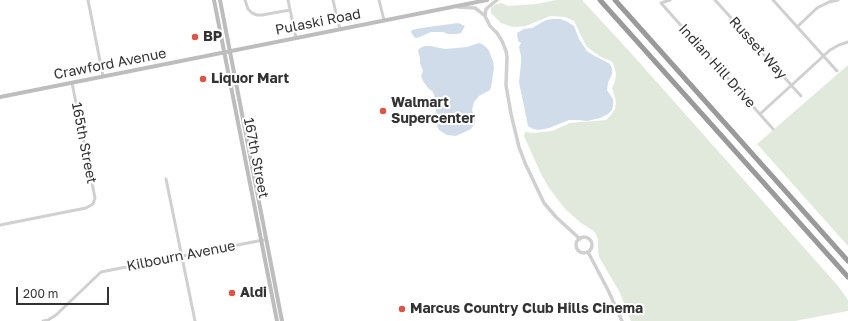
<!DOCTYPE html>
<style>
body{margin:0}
#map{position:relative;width:848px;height:321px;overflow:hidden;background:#fff;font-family:"Golos Text",sans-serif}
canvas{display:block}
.scale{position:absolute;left:16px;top:287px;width:93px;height:18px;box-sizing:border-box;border:2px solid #333;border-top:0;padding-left:5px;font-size:12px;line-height:14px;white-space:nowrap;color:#333;-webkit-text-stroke:3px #fff;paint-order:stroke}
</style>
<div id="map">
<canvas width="848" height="321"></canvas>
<div class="scale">200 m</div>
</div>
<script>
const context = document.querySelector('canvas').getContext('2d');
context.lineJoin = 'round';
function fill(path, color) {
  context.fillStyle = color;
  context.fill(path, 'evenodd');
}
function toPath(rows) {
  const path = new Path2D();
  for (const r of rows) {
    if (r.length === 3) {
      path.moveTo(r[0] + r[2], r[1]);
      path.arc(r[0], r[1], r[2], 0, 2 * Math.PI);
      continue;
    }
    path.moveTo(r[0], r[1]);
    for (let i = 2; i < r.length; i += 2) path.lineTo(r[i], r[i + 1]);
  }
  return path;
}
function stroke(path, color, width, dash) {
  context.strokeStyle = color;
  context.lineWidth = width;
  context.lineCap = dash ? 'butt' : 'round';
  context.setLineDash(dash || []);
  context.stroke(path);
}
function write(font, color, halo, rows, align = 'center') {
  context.font = font + ' "Golos Text",sans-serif';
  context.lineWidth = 4;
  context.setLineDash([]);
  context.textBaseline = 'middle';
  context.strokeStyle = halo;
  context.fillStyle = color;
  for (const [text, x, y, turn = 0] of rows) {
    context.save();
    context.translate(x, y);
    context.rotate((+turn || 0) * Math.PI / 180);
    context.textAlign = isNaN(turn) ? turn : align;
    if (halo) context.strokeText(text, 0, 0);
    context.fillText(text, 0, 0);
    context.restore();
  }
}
fill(toPath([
 [556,0,582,0,630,52,839,287,848,300,848,311,795,321,631,321,620,293,599,257,598,251,598,239,595,232,581,223,565,209,549,188,541,174,524,136,525,132,533,133,552,131,570,123,606,120,611,115,615,109,616,101,612,88,615,81,616,73,613,63,609,60,603,58,595,53,586,46,574,21,565,17,550,16,526,26,513,27,501,23,491,13,491,8,496,4,502,3,508,6,537,4],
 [848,65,848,246,757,144]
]), '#e1e9dd');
fill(toPath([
 [552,19,560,19,568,22,574,26,579,39,587,51,593,55,610,64,612,68,612,74,608,83,607,90,613,99,613,106,612,110,608,114,600,118,587,121,579,120,569,120,549,128,539,130,533,129,528,126,519,82,521,64,521,56,519,47,521,43,518,41,517,33,524,29,532,28,546,20],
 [458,23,465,26,461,33,457,34,448,34,443,32,431,32,417,38,414,37,411,32,412,30,421,28],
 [479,43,482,44,488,49,493,61,494,68,491,87,490,90,479,96,474,102,472,110,475,119,475,123,471,129,456,136,447,135,439,130,436,124,435,117,437,103,433,92,428,88,423,81,421,76,423,71,420,63,420,58,419,55,418,50,420,48,425,46,430,46,445,49,467,47]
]), '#d1dceb');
stroke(toPath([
 [88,0,103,76],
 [245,0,248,9,252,13,257,15,262,15,290,10],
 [288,0,296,38],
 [333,0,338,22,340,29],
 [379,0,384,20],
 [670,0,661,3,773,129],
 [715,0,801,96],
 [773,0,837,71],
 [797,27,817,8,829,2,838,0],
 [760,114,830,50,839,45,848,42],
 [166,179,195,321],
 [0,225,86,208,93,204,95,198,72,83],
 [43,321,48,320,56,315,101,272,263,240]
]), '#d0d0d0', 3);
stroke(toPath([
 [458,7,475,8,479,11,485,16,490,26,497,33,502,41,506,51,507,57,506,85,511,114,519,147,525,163,544,203,556,217,580,239],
 [485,16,486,9,497,0],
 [584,245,8],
 [588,252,608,290,622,321]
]), '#d0d0d0', 3.5);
stroke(toPath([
 [214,0,277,321],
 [220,0,282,321],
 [0,97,487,0]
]), '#bdbdbd', 4);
stroke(toPath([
 [600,0,848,277],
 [615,0,848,261]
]), '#9a9a9a', 5);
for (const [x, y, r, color] of [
 [195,37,4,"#d85747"],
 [203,79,4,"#d85747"],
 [383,111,4,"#d85747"],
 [232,293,4,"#d85747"],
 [402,309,4,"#d85747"]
]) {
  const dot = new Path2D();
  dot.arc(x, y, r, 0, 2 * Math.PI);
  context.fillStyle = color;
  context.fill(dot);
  stroke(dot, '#fff', 1.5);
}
write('14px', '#333', '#fff', [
 ["Pulaski Road",318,22,-11],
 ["Russet Way",758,48,48],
 ["Crawford Avenue",110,64,-11],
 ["Indian Hill Drive",717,66,48],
 ["165th Street",84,143,79],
 ["167th Street",256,158,79],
 ["Kilbourn Avenue",181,256,-11]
]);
write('bold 14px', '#333', '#fff', [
 ["BP",203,37],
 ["Liquor Mart",211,79],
 ["Walmart",391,103],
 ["Supercenter",391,119],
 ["Aldi",240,293],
 ["Marcus Country Club Hills Cinema",410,309]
], 'left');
</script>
